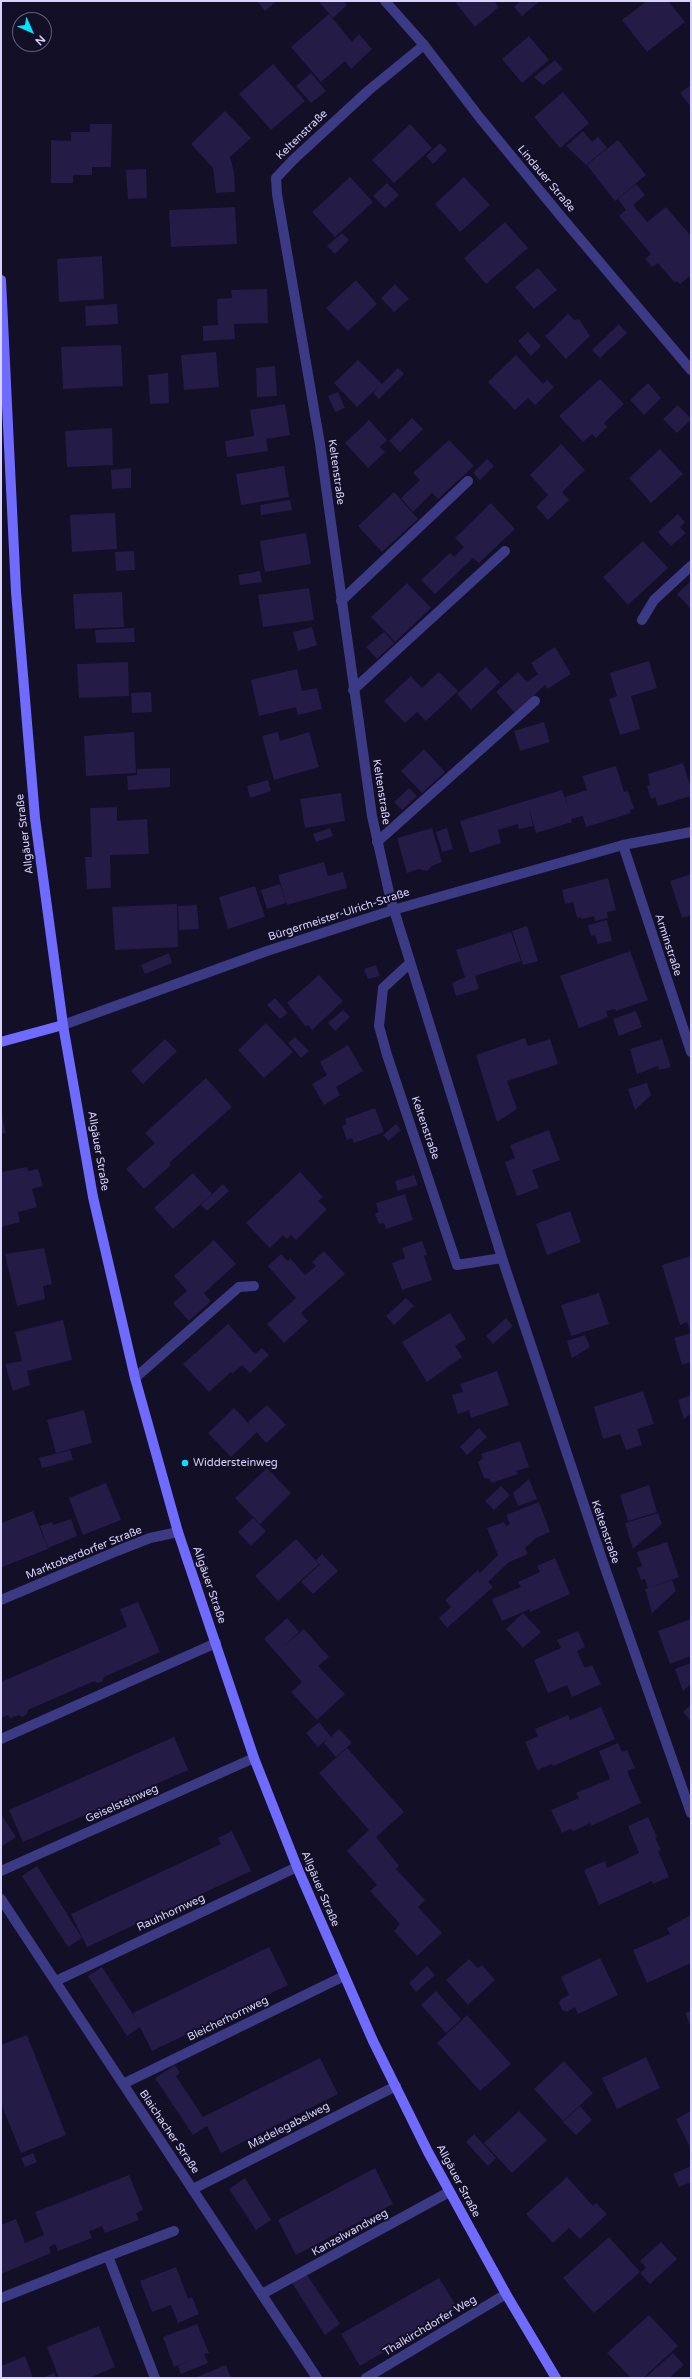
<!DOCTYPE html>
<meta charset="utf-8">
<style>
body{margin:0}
#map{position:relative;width:692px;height:2379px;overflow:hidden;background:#130f26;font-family:"Varela Round",sans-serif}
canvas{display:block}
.frame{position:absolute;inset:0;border:2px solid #d9d4ff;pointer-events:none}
.north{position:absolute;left:12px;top:12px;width:40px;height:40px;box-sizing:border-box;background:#130f26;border:1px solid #625e7d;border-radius:50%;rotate:135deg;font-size:11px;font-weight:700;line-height:16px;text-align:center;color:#d9d4ff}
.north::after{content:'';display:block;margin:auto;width:14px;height:18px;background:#00e5ff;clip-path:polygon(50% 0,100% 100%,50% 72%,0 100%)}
</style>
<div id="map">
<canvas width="692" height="2379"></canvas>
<div class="frame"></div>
<div class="north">N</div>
</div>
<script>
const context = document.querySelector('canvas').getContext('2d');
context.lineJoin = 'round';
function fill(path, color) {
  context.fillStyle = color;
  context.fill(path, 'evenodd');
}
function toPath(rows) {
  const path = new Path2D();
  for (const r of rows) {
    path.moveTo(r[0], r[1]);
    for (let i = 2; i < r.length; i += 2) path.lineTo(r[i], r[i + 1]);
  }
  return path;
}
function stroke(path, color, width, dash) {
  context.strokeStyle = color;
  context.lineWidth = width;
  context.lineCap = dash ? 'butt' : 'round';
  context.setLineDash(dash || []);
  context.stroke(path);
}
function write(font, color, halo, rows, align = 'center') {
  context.font = font + ' "Varela Round",sans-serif';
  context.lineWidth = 4;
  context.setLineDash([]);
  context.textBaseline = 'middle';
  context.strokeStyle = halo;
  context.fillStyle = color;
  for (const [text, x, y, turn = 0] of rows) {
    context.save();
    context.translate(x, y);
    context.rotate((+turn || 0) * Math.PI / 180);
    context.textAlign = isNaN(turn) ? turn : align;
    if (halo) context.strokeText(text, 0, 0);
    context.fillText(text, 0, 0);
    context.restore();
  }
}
fill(toPath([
 [257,1,277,1,265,11],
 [322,1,344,1,347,5,333,18,320,3],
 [458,1,494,1,499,7,475,27,456,3],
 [517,1,540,1,522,16,514,7,519,3],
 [647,1,668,1,685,22,647,52,622,20],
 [329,14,352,42,359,34,372,49,351,69,345,61,321,82,291,47],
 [529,36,549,60,522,83,502,59],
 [555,60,563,69,543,85,534,77],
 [273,64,305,101,271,130,239,94],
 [311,73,326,91,311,103,296,86],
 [691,85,691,107,680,93],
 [563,92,589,123,560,148,534,117],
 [225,111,251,138,230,157,234,172,235,192,216,193,213,168,191,144],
 [90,124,112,124,111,167,92,167,92,175,73,175,73,183,51,183,51,140,71,141,71,132,90,132],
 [410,124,432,148,394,183,372,160],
 [583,131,592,142,598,137,607,148,586,165,566,146],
 [618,140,646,175,615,201,587,165],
 [440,143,447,150,433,164,426,156],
 [146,169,147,198,128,199,126,170],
 [350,177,373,202,335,237,312,212],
 [464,177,490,205,460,232,435,204],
 [387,183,399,195,385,208,373,196],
 [636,184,645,195,633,205,647,222,666,207,691,236,691,275,680,284,677,281,675,283,658,263,652,267,645,259,651,254,619,216,626,210,618,199],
 [235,207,237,244,171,247,169,210],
 [505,222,528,248,486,284,464,258],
 [342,233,349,240,335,254,327,246],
 [102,256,104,299,59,302,57,259],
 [538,268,557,290,534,309,515,287],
 [356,280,377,304,348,331,326,308],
 [395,284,409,299,394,312,381,298],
 [267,289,268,323,234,324,235,339,203,341,203,326,218,325,217,299,232,298,231,290],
 [117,304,118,324,86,326,85,306],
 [568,314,574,320,579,319,590,336,566,359,545,336],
 [619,324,627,333,600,358,592,350],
 [528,332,541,346,531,356,518,341],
 [121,345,123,386,63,389,61,347],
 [216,352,219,387,184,390,181,355],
 [516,355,543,384,547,380,554,387,535,405,528,398,515,410,488,382],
 [358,360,382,384,398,368,404,374,379,399,373,393,378,387,357,407,334,383],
 [275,366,277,396,257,397,256,368],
 [168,373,169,403,150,404,148,375],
 [600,379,624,404,604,423,607,427,596,438,592,434,583,442,559,416],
 [648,383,661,398,644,415,630,400],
 [338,392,345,408,335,412,328,396],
 [285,404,290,435,266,439,268,451,227,457,225,441,254,436,250,410],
 [678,405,691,419,677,433,663,419],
 [412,418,423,429,400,452,389,441],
 [369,420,387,440,380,447,385,452,368,468,345,443],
 [112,428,113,465,67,467,65,431],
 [449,440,474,466,438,499,432,493,413,512,401,498,420,480,413,473],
 [561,444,585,470,562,492,569,500,548,520,536,507,548,495,530,475],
 [660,449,683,474,651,503,629,478],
 [487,459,494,466,480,480,473,473],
 [284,466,289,497,241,505,236,474],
 [131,468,131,488,112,489,111,470],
 [394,492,418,519,382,552,358,526],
 [290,500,292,510,261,515,260,505],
 [491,503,515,529,479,563,473,558,435,594,421,580,450,553,454,557,464,547,455,538],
 [115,513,117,549,72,552,70,515],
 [678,514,685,522,680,527,686,533,671,546,658,532],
 [306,533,311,564,265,572,260,541],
 [643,541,668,568,628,605,603,577],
 [134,551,135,570,116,571,115,552],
 [260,571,262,582,240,585,238,575],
 [691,581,691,609,677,594],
 [407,583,431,608,395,642,371,617],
 [309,588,314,620,263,627,258,595],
 [122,592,124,627,75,629,73,594],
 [312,627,317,645,298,651,293,632],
 [134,628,135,642,96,643,95,630],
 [384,632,394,643,377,659,366,647],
 [555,647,571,674,547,689,545,685,515,713,496,692,518,672,527,682,538,674,531,663],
 [649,661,657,688,631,696,640,729,620,735,609,699,617,696,610,673],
 [128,662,129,696,79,698,77,664],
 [486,667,500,682,471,710,457,694],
 [297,669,302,691,317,688,322,709,298,715,296,707,259,716,251,680],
 [439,672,458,691,426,721,417,712,405,723,384,701,411,676,422,688],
 [151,692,152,712,132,713,131,693],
 [544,722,550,742,520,751,514,731],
 [134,732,136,773,86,776,84,736],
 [278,732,280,741,309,732,319,767,274,780,262,736],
 [424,749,445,772,422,793,401,771],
 [683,763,691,788,691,796,658,806,655,797,651,799,647,786,650,785,648,774],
 [616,766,624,792,628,791,634,808,630,810,631,813,586,827,583,816,571,819,572,822,536,833,529,809,533,826,519,829,518,824,498,830,501,843,470,853,460,821,562,790,569,810,565,797,587,790,582,776],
 [170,768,170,787,128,790,127,776,137,775,137,769],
 [268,780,271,791,250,798,247,786],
 [409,788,417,796,402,810,394,802],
 [341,793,345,821,305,828,300,799],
 [117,807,117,821,147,819,149,854,110,855,111,888,87,889,85,857,92,857,90,808],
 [330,828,333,836,316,842,313,834],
 [432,828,442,862,432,866,427,871,419,869,407,873,397,838],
 [447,828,453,849,442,852,436,832],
 [324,862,328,876,343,872,347,888,287,905,278,875],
 [691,874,691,915,682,918,670,881],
 [608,878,616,910,607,912,608,918,595,921,594,916,581,919,581,917,577,918,573,902,565,904,562,890],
 [280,884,286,903,267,909,261,890],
 [255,886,265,917,228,929,219,897],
 [177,904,178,947,115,950,112,907],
 [197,905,199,929,179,930,178,906],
 [607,920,612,941,598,944,595,935,591,936,588,925],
 [527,926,538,961,523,965,512,931],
 [511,932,521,961,475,976,479,989,456,996,452,983,465,977,456,950],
 [630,951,648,1000,616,1011,615,1009,606,1011,608,1017,579,1028,560,976],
 [169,953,172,963,145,974,141,965],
 [376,965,380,976,368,979,364,969],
 [319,975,343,1001,312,1030,308,1025,305,1026,287,1003],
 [275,998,288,1013,280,1019,267,1005],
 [343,1010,350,1017,335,1031,328,1023],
 [636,1011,642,1027,619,1036,613,1019],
 [266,1023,293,1052,264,1078,238,1050],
 [295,1037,309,1051,301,1058,288,1043],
 [525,1038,528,1046,550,1039,558,1064,507,1081,517,1109,497,1122,476,1055],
 [165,1039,177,1051,143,1084,131,1071],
 [662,1039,671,1067,659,1070,658,1066,637,1074,630,1049],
 [348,1045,363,1071,336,1087,340,1095,324,1105,312,1084,327,1075,320,1062],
 [206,1078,232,1107,169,1163,171,1165,144,1189,126,1169,155,1143,145,1133],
 [647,1083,651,1095,635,1110,628,1089],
 [375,1108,384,1132,354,1143,352,1138,347,1140,342,1126,347,1124,345,1119],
 [1,1113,6,1133,1,1134],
 [396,1124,401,1130,388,1141,383,1135],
 [549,1130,560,1160,532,1170,539,1188,517,1196,505,1162,515,1158,510,1145],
 [27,1167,28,1171,38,1169,43,1186,32,1189,37,1207,18,1212,20,1222,1,1227,1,1172],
 [300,1172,323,1197,318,1201,327,1209,296,1240,291,1235,287,1239,283,1235,270,1248,246,1223],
 [193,1173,212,1194,173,1229,154,1208],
 [414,1175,418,1185,398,1191,395,1181],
 [223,1184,229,1191,207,1211,201,1205],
 [405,1194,413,1220,386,1229,384,1223,379,1224,375,1214,379,1212,376,1203],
 [570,1211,581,1242,547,1255,536,1224],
 [214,1240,236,1264,204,1293,211,1301,189,1321,173,1303,187,1291,174,1276],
 [422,1241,427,1254,424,1256,432,1280,402,1290,392,1263,405,1258,402,1248],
 [44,1248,52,1284,43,1286,45,1299,17,1306,5,1254],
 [324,1251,345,1274,301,1313,308,1321,284,1343,267,1324,296,1298,268,1266,281,1254,288,1261,290,1258,305,1275,316,1266,312,1262],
 [691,1256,691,1333,687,1322,680,1325,662,1265],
 [599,1293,609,1324,571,1336,561,1305],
 [406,1298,414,1306,394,1325,386,1316],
 [450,1313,466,1339,455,1346,462,1357,427,1382,402,1342],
 [506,1318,513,1326,493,1344,486,1336],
 [63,1320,72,1360,27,1371,30,1385,13,1391,5,1364,22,1361,15,1332],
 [228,1324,255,1354,262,1348,269,1355,250,1373,242,1365,232,1374,231,1372,209,1392,183,1364],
 [691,1333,691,1362,682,1365,674,1338],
 [585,1335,590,1347,572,1358,567,1341],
 [497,1371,509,1405,471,1418,469,1410,458,1414,452,1395,463,1392,460,1384],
 [643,1391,654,1424,637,1429,642,1445,626,1450,620,1434,603,1439,594,1407],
 [691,1395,691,1413,684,1419,678,1400],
 [267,1405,286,1425,266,1443,248,1422],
 [234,1408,257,1432,231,1457,208,1433],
 [84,1410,92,1443,56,1453,47,1420],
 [479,1428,487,1437,467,1455,460,1447],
 [520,1441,529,1467,516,1471,518,1474,491,1483,490,1479,484,1478,478,1462,483,1458,481,1454],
 [70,1450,73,1460,42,1468,39,1458],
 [267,1468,291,1493,260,1524,235,1498],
 [529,1479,537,1499,518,1506,513,1493],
 [106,1483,121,1520,83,1535,69,1498],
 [649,1485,657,1512,628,1521,620,1495],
 [501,1486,510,1495,494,1510,485,1501],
 [539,1502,550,1532,536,1538,525,1548,528,1554,509,1562,488,1582,493,1587,447,1628,439,1618,451,1607,445,1600,478,1570,480,1573,498,1555,487,1528,504,1522,506,1526,510,1524,506,1515],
 [33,1511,48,1549,2,1567,1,1523],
 [658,1513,662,1524,633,1549,625,1523],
 [253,1518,266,1531,251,1546,238,1532],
 [71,1519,77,1536,48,1548,40,1526,52,1522,53,1525],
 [296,1539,319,1564,278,1601,255,1576],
 [667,1542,679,1577,648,1588,645,1579,641,1580,637,1568,642,1566,637,1552],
 [322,1554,338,1571,313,1594,301,1582,319,1565,321,1566,316,1560],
 [555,1558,570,1594,530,1612,530,1609,502,1621,492,1599,521,1587,518,1582,540,1572,537,1566],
 [672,1580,676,1591,652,1613,645,1589],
 [138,1602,160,1652,104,1677,103,1681,98,1683,94,1681,28,1710,27,1714,22,1717,19,1715,10,1718,8,1715,1,1718,1,1682,127,1627,120,1609],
 [523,1613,541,1632,523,1648,506,1629],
 [287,1618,299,1632,282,1648,304,1629,329,1657,318,1666,345,1694,317,1720,291,1692,302,1682,264,1639],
 [691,1619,691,1656,670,1664,658,1631],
 [578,1631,585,1647,577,1651,585,1668,592,1665,601,1684,572,1697,567,1685,548,1693,534,1660,561,1648,557,1640],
 [691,1663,691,1684,683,1691,675,1669],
 [691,1705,691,1721,683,1712],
 [601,1707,615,1739,553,1766,552,1764,537,1770,525,1742,538,1736,535,1729,568,1715,570,1720],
 [319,1722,331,1737,339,1729,352,1743,336,1757,324,1743,327,1739,318,1747,306,1733],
 [174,1737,188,1770,23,1842,9,1810],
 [618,1743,622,1752,627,1750,635,1768,627,1771,641,1803,591,1826,590,1823,574,1831,570,1829,562,1833,551,1810,579,1798,576,1793,610,1779,599,1751],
 [347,1748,404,1812,376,1837,399,1866,396,1869,425,1900,418,1907,442,1933,417,1956,394,1931,400,1924,370,1891,377,1885,347,1851,369,1830,319,1773],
 [1,1814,16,1837,1,1847],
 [648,1817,657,1837,655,1838,661,1850,658,1851,669,1877,653,1884,652,1881,599,1905,584,1870,605,1861,607,1868,639,1853,628,1826],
 [232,1831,251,1871,87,1947,71,1914,221,1844,218,1838],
 [37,1866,82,1938,68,1947,22,1876],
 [691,1915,691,1963,647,1983,633,1950,670,1934,667,1928],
 [269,1947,288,1985,152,2051,140,2027,127,2036,88,1976,102,1967,136,2019,133,2013],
 [600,1958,618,1995,578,2014,575,2007,567,2012,562,2010,559,2003,561,1999,569,1995,561,1977],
 [469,1959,478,1968,482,1965,495,1980,468,2005,446,1980],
 [427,1966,435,1975,416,1992,409,1983],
 [436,1991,461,2019,446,2033,421,2005],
 [691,2011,691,2027,685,2013],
 [467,2015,511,2064,480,2091,437,2043],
 [27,2035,66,2135,21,2153,1,2103,1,2045],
 [646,2057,660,2088,617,2109,602,2078],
 [320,2058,338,2094,221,2153,207,2126,193,2135,155,2078,175,2065,180,2073,176,2076,203,2117],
 [564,2061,593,2093,563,2121,534,2089],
 [580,2106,592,2120,576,2135,563,2122],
 [519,2111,547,2140,512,2173,484,2143],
 [691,2111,691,2149,676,2119],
 [474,2134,496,2158,488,2166,466,2142],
 [33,2153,37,2162,25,2167,21,2158],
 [691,2166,691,2182,679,2187,673,2174],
 [375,2168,393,2204,296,2255,278,2220],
 [129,2175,143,2210,136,2213,139,2220,105,2233,102,2226,95,2229,89,2231,92,2238,58,2251,55,2244,49,2247,51,2253,1,2274,1,2225,16,2219,25,2243,44,2235,35,2212],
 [567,2177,593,2206,596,2203,607,2214,580,2239,569,2228,553,2243,526,2214],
 [245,2178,271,2220,256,2230,229,2189],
 [609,2237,640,2272,594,2313,563,2278],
 [661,2242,677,2259,650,2284,640,2273,646,2268,640,2261],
 [176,2267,188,2299,192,2297,199,2314,178,2323,171,2305,152,2312,140,2281],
 [307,2275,340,2324,325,2335,292,2283],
 [439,2278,458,2309,360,2366,341,2334],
 [649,2315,678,2346,643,2378,631,2378,607,2353],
 [197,2324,209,2353,204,2354,208,2363,181,2374,178,2366,189,2361,174,2367,163,2337],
 [99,2326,115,2367,89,2378,59,2378,47,2347],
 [673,2353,684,2365,669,2378,645,2378],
 [25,2356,33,2378,1,2378,1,2366],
 [226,2365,231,2378,194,2378],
 [54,2373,56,2378,42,2378]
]), '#241b47');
stroke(toPath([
 [341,601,468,481],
 [642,620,654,600,691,566],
 [353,690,505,551],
 [377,842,535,701],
 [135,1378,239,1287,254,1286]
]), '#3d3a85', 10);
stroke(toPath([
 [424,45,369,90,293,160,276,178,277,194,320,444,372,816,390,897,502,1258,604,1565,691,1813],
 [623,845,691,1052],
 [409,964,383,988,379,1026,387,1055,457,1265,502,1258],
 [1,1600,117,1551,150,1538,178,1532],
 [1,1739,216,1643],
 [1,1871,254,1758],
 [1,1899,317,2378],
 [56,1981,297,1867],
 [123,2084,344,1976],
 [193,2189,396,2086],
 [108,2256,174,2231],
 [262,2294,449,2192],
 [1,2298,108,2256,155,2378],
 [366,2378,506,2294]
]), '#3d3a85', 10);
stroke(toPath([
 [385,1,424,45,480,118,564,220,691,370],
 [63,1025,267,951,393,910,623,845,691,832]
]), '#3d3a85', 10);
stroke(toPath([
 [1,280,16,592,35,818,63,1025,93,1197,135,1378,178,1532,254,1758,297,1867,373,2041,428,2152,506,2294,556,2378],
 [1,1042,63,1025]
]), '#6f6bff', 10);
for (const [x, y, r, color] of [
 [185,1463,4,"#00e5ff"]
]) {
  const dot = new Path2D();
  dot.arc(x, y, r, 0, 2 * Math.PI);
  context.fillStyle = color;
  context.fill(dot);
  stroke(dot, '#130f26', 1.5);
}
write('11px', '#d9d4ff', '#130f26', [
 ["Keltenstraße",302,135,-44],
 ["Lindauer Straße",546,179,50],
 ["Keltenstraße",336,472,82],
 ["Keltenstraße",381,792,81],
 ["Allgäuer Straße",25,834,-97],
 ["Bürgermeister-Ulrich-Straße",339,915,-18],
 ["Arminstraße",668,945,72],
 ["Keltenstraße",425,1128,71],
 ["Allgäuer Straße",98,1151,80],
 ["Keltenstraße",605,1532,71],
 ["Marktoberdorfer Straße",84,1553,-22],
 ["Allgäuer Straße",209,1585,71],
 ["Geiselsteinweg",122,1804,-24],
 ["Allgäuer Straße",320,1889,67],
 ["Rauhhornweg",171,1913,-25],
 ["Bleicherhornweg",228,2019,-26],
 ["Mädelegabelweg",289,2126,-27],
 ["Blaichacher Straße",169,2132,56],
 ["Allgäuer Straße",458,2181,62],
 ["Kanzelwandweg",350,2233,-29],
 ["Thalkirchdorfer Weg",430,2326,-31]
]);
write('11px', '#d9d4ff', '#130f26', [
 ["Widdersteinweg",193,1463]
], 'left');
</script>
